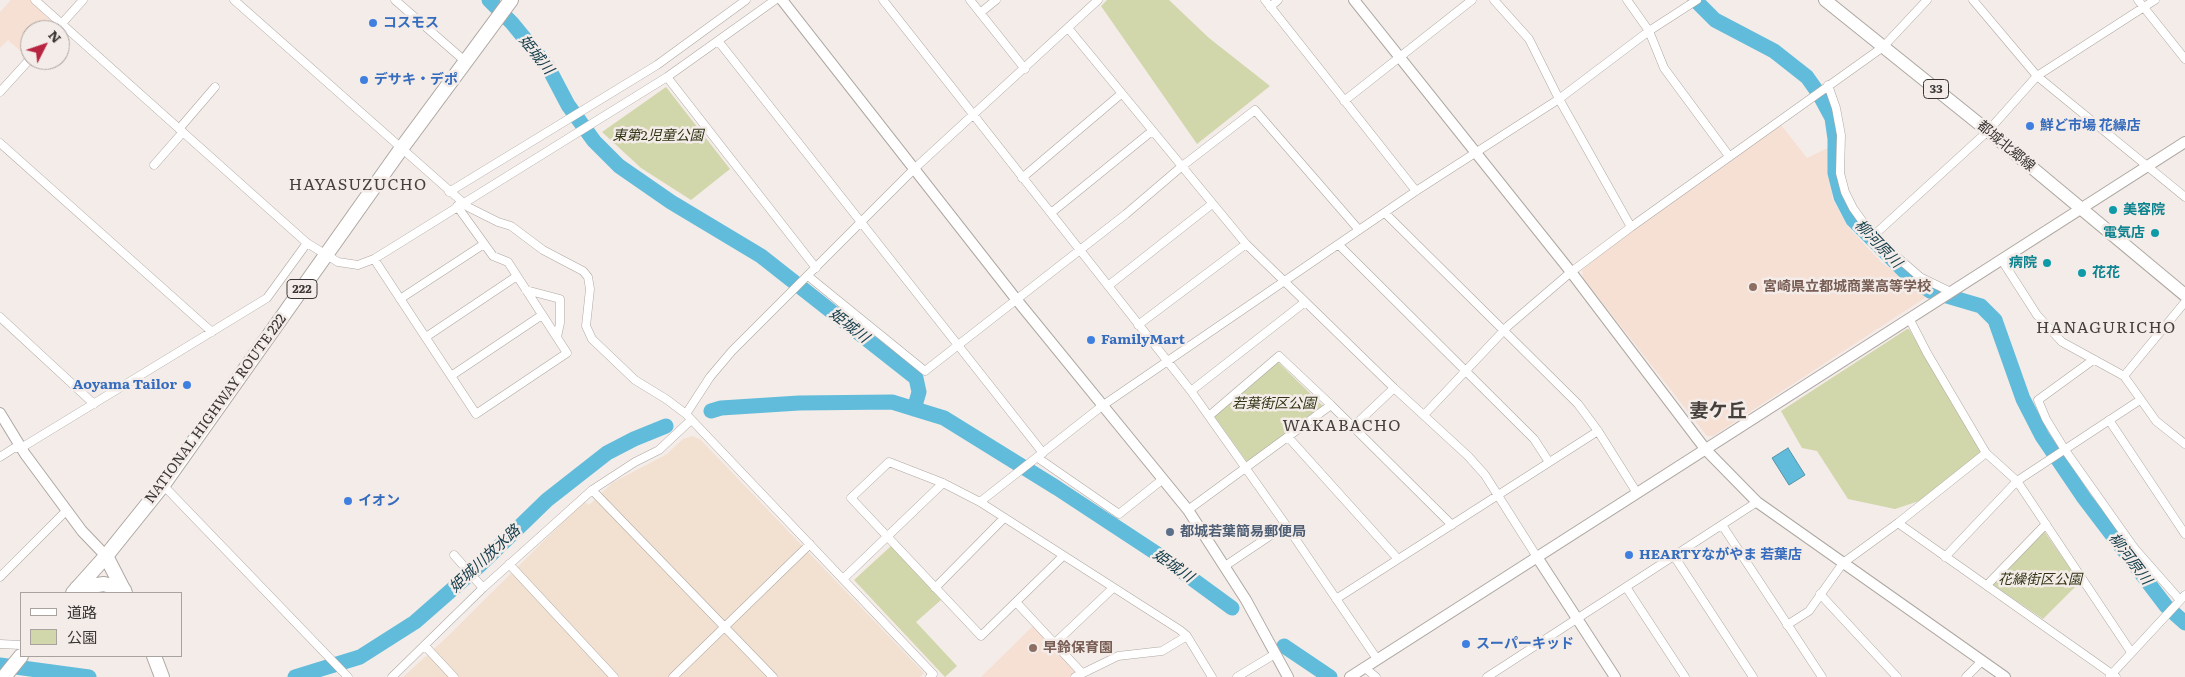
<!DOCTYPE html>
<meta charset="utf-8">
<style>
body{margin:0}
#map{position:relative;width:2185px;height:677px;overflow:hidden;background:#f4ece8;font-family:Literata,"Noto Sans JP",serif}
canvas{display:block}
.legend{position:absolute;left:20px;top:592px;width:162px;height:65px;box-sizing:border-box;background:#f4ece8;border:1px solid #a9a3a0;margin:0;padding:6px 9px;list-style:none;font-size:15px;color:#393635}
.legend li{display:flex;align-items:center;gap:10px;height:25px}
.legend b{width:25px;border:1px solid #a9a3a0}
.north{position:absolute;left:20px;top:20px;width:50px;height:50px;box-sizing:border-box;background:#f4ece8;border:1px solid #a9a3a0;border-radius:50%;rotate:49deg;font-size:14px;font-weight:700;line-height:20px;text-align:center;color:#393635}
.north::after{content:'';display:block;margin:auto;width:18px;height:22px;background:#b72541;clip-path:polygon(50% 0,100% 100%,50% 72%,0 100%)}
</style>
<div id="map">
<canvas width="2185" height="677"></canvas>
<ul class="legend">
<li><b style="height:6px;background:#fff"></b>道路</li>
<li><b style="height:14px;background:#d1d7aa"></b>公園</li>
</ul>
<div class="north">N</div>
</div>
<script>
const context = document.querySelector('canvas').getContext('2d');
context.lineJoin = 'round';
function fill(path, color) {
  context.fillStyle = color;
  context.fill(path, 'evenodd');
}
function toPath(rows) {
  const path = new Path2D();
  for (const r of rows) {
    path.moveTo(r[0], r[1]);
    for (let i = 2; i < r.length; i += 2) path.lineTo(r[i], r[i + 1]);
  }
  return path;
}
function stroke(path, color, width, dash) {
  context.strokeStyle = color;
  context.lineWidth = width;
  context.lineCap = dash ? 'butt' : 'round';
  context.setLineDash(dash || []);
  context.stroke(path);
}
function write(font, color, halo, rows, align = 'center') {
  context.font = font + ' Literata,"Noto Sans JP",serif';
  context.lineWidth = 5;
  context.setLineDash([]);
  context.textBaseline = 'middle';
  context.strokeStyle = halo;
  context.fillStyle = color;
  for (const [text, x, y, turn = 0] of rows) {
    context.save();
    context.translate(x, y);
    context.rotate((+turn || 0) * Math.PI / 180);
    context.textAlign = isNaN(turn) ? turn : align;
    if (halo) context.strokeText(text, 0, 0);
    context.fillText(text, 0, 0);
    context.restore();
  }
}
fill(toPath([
 [692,436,700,439,924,673,920,677,403,677,447,637,584,501,589,505,612,483,667,454,683,439]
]), '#f2e1d0');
fill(toPath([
 [11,0,30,0,55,25,50,30,30,30,30,52,26,56,8,40,0,48,0,12],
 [1781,125,1807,158,1830,147,1832,198,1848,227,1881,262,1928,296,1713,436,1707,436,1583,278,1582,270,1637,225],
 [1034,625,1077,671,1068,677,981,677]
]), '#f6dfd3');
fill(toPath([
 [1107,0,1169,0,1209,38,1270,86,1197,144,1101,6],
 [666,87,730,169,691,200,641,168,602,132],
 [1907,329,1909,329,1981,452,1919,501,1895,509,1848,499,1817,451,1802,448,1781,411],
 [1277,361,1323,406,1247,462,1214,416],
 [2044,531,2080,582,2043,619,1993,585],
 [891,546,941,600,916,622,957,666,945,677,854,580]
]), '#d1d7aa');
const water = toPath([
 [1788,448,1805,475,1789,485,1772,458,1788,448]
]);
fill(water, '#61bcdb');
stroke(water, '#5594a9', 1);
stroke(toPath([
 [489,0,512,23,548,67,568,105,594,141,619,166,671,202,761,256,916,378,919,392,914,409],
 [1695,0,1715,20,1774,51,1807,77,1819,94,1832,118,1835,139,1835,173,1841,197,1853,220,1906,273,1930,291,1981,306,1995,320,2023,399,2042,436,2084,498,2166,606,2185,623],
 [711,411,721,408,799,403,892,402,944,418,1057,488,1165,559,1232,608],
 [1284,646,1330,677],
 [0,665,89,677],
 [295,677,360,657,415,622,480,565,547,500,607,453,634,439,666,426]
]), '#61bcdb', 15);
const minor = toPath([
 [35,0,307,243,338,262,358,265,374,259,667,77,775,0],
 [234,0,468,207,498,222,511,226,543,250,583,271,588,277,590,289,586,326,592,339,635,380,666,399,686,414,933,674,930,677],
 [395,0,466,62],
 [883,0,1191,391,1286,525,1377,659],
 [970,0,1025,69],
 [1265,0,1416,191],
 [1494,0,1529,39,1559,99,1631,227],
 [1627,0,1649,31,1664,68,1729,156],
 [1973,0,2037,76,2185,197],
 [2138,0,2185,59],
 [1270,7,1278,0],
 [980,13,996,0],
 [1068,28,1246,244,1394,388,1468,456,1485,475,1537,557],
 [56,30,83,0],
 [719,42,1043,453],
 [667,77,816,268],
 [1828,85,1836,108,1841,135,1840,173,1845,192,1853,208,1873,236,1988,131,2037,76,2155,0],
 [0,92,30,59],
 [1344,101,1472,0],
 [179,129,215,87],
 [0,143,212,332],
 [154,165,183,132],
 [1022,178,1121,94],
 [449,192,657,65,746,0],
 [1051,213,1152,131],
 [1385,213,1578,404,1598,431,1637,493],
 [1873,236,1920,277,1951,292],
 [1339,245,1534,439,1549,462],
 [374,259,476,414,567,353,508,262,493,256,457,206],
 [2001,259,2037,315,2062,342,2124,376,2156,421,2185,444],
 [808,276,925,371,1126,214,1181,167,1255,110,1359,230],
 [1108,286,1212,204],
 [526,290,560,299,560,323,557,337],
 [400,299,484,244],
 [0,317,94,404],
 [1909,318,1927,353,1986,453,2017,481,2131,652],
 [1138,325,1246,244],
 [426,337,517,276],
 [2093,360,2038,400,2046,419,2065,450,2135,549,2180,600],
 [451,376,542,315],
 [2124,376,2185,302],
 [1191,391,1305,302],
 [686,414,710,377,732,351,914,169,1098,0],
 [1424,415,1508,326,1571,272,1631,227,1883,47,1927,0],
 [1209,416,1279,356,1331,405],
 [2109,420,2185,534],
 [1353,427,1394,388],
 [1288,437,1398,559],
 [0,457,14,448,21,448,267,298,307,243],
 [1038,458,1119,514,1163,479],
 [163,485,348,677],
 [592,490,773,677],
 [980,502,1102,406,1416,191,1559,99,1649,31,1697,0],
 [1188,510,1331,405,1452,525],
 [1898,523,2116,677],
 [1722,525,1822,677],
 [454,555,483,588],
 [1063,556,981,636,851,498,889,462,943,483,980,502,1180,630,1187,636,1212,677],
 [1674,556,1753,677],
 [1945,557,2017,481,2140,400],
 [509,564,614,677],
 [1225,566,1286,525],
 [0,577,67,510],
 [843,579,943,483],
 [1987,585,2046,524],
 [1626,587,1685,677],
 [935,588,1004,518],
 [1820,594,1897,677],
 [1336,599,1598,431],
 [1016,602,1082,673],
 [1787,625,1809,611,1843,563,1898,523,1986,453],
 [1055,643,1113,588],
 [0,644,21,645],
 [425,646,454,677],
 [1364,667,1376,677],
 [2110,676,2185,595],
 [392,677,483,588,592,490,635,462,659,450,691,420],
 [673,677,810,544],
 [1075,677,1118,656,1162,651,1187,636],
 [1237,677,1275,654],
 [1487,677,1757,502],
 [1966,677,1982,661]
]);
const tertiary = toPath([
 [782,0,1016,299,1188,510,1246,600,1288,677],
 [1354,0,1571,272,1706,450,1757,502,2005,677],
 [0,413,25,454,82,531,106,556],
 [1537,557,1615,677],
 [1350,677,2185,142]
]);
const primary = toPath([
 [1825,0,1988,131,2185,295]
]);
const trunk = toPath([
 [106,556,125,593],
 [77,588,104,584,124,590],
 [73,593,106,556,163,485,401,149,511,0],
 [154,656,162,677],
 [4,677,21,656]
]);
stroke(minor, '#aea7a2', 9);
stroke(tertiary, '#aea7a2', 12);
stroke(primary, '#aea7a2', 14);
stroke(trunk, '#aea7a2', 16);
stroke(minor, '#fff', 8);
stroke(tertiary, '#fff', 10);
stroke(primary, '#fff', 12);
stroke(trunk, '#fff', 14);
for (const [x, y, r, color] of [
 [373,23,5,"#3f7fe0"],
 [364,80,5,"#3f7fe0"],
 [2030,126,5,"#3f7fe0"],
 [2113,210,5,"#0f9aa8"],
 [2155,233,5,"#0f9aa8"],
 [2047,263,5,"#0f9aa8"],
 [2082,273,5,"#0f9aa8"],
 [1753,287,5,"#8d6e63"],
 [1091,340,5,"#3f7fe0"],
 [187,385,5,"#3f7fe0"],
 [348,501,5,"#3f7fe0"],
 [1170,532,5,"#5c6f8a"],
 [1629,555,5,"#3f7fe0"],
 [1466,644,5,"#3f7fe0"],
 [1033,648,5,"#8d6e63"]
]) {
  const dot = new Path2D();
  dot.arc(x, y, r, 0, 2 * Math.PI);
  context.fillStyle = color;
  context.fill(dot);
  stroke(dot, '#f4ece8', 2);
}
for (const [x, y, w] of [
 [1936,89,25],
 [302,289,30]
]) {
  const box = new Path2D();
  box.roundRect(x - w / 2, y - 9.5, w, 19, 4);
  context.fillStyle = '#f4ece8';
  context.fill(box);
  stroke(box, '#393635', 1);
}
write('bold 12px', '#393635', null, [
 ["33",1936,89],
 ["222",302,289]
]);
write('bold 14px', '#366cbe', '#f4ece8', [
 ["コスモス",383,23],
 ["デサキ・デポ",374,80],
 ["鮮ど市場 花繰店",2040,126],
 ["FamilyMart",1101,340],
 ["Aoyama Tailor",177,385,"right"],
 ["イオン",358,501],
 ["HEARTYながやま 若葉店",1639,555],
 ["スーパーキッド",1476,644]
], 'left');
write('italic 14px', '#313414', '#f4ece8', [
 ["東第2児童公園",658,136],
 ["若葉街区公園",1274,404],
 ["花繰街区公園",2040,580]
]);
write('14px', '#393635', '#f4ece8', [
 ["都城北郷線",2006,146,40],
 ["NATIONAL HIGHWAY ROUTE 222",216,409,-54]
]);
write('bold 14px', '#0d838f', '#f4ece8', [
 ["美容院",2123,210],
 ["電気店",2145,233,"right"],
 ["病院",2037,263,"right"],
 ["花花",2092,273]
], 'left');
write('bold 14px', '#785e54', '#f4ece8', [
 ["宮崎県立都城商業高等学校",1763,287],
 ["早鈴保育園",1043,648]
], 'left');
write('bold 14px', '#4e5e75', '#f4ece8', [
 ["都城若葉簡易郵便局",1180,532]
], 'left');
write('italic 15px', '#153e4c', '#f4ece8', [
 ["姫城川",536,55,51],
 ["柳河原川",1878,244,46],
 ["姫城川",849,326,38],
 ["姫城川放水路",485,559,-43],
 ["柳河原川",2130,559,53],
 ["姫城川",1173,566,35]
]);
context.letterSpacing = '1px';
write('16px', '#46403c', '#f4ece8', [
 ["HAYASUZUCHO",358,185],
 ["HANAGURICHO",2106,328],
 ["WAKABACHO",1342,426]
]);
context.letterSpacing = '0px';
write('bold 19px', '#46403c', '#f4ece8', [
 ["妻ケ丘",1718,411]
]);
</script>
